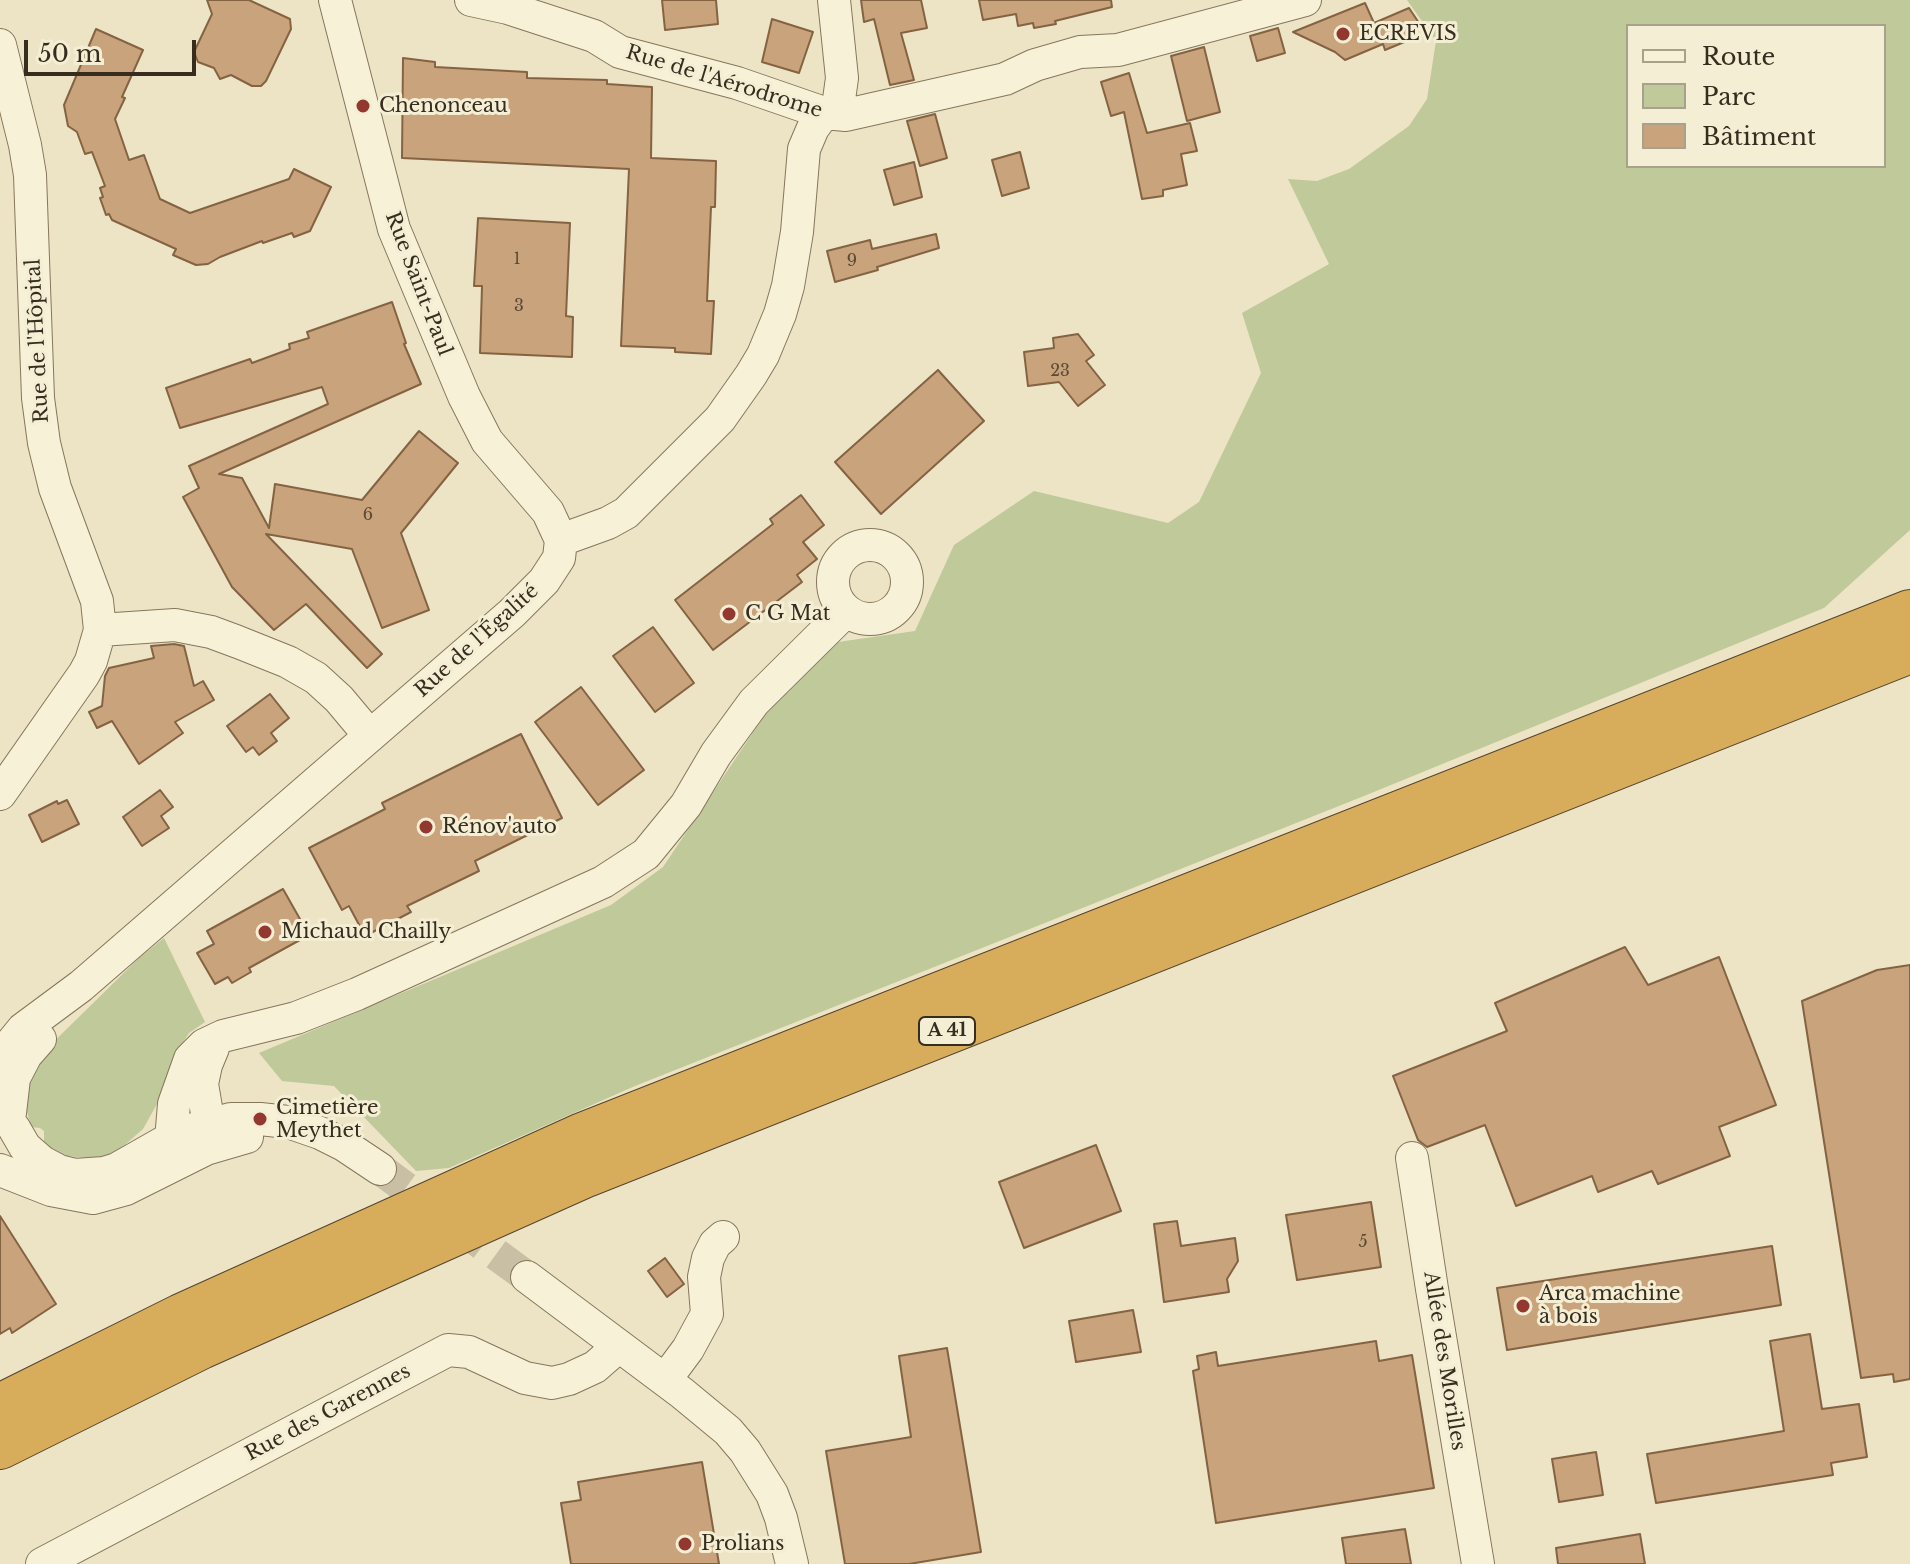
<!DOCTYPE html>
<meta charset="utf-8">
<style>
body{margin:0}
#map{position:relative;width:1910px;height:1564px;overflow:hidden;background:#ece4c5;font-family:"Libre Baskerville",serif}
canvas{display:block}
.legend{position:absolute;left:1626px;top:24px;width:260px;height:144px;box-sizing:border-box;background:#f4eed4;border:2px solid #a8a18c;margin:0;padding:10px 14px;list-style:none;font-size:24px;color:#372d1f}
.legend li{display:flex;align-items:center;gap:16px;height:40px}
.legend b{width:40px;border:2px solid #a8a18c}
.scale{position:absolute;left:24px;top:40px;width:172px;height:36px;box-sizing:border-box;border:4px solid #372d1f;border-top:0;padding-left:10px;font-size:24px;line-height:28px;white-space:nowrap;color:#372d1f;-webkit-text-stroke:6px #f4eed4;paint-order:stroke}
</style>
<div id="map">
<canvas width="1910" height="1564"></canvas>
<ul class="legend">
<li><b style="height:10px;background:#f7f1d8"></b>Route</li>
<li><b style="height:22px;background:#bfc999"></b>Parc</li>
<li><b style="height:22px;background:#c8a37c"></b>Bâtiment</li>
</ul>
<div class="scale">50 m</div>
</div>
<script>
const context = document.querySelector('canvas').getContext('2d');
context.lineJoin = 'round';
function fill(path, color) {
  context.fillStyle = color;
  context.fill(path, 'evenodd');
}
function toPath(rows) {
  const path = new Path2D();
  for (const r of rows) {
    if (r.length === 3) {
      path.moveTo(r[0] + r[2], r[1]);
      path.arc(r[0], r[1], r[2], 0, 2 * Math.PI);
      continue;
    }
    path.moveTo(r[0], r[1]);
    for (let i = 2; i < r.length; i += 2) path.lineTo(r[i], r[i + 1]);
  }
  return path;
}
function stroke(path, color, width, dash) {
  context.strokeStyle = color;
  context.lineWidth = width;
  context.lineCap = dash ? 'butt' : 'round';
  context.setLineDash(dash || []);
  context.stroke(path);
}
function write(font, color, halo, rows, align = 'center') {
  context.font = font + ' "Libre Baskerville",serif';
  context.lineWidth = 6;
  context.setLineDash([]);
  context.textBaseline = 'middle';
  context.strokeStyle = halo;
  context.fillStyle = color;
  for (const [text, x, y, turn = 0] of rows) {
    context.save();
    context.translate(x, y);
    context.rotate((+turn || 0) * Math.PI / 180);
    context.textAlign = isNaN(turn) ? turn : align;
    if (halo) context.strokeText(text, 0, 0);
    context.fillText(text, 0, 0);
    context.restore();
  }
}
fill(toPath([
 [1407,0,1910,0,1910,530,1824,608,1364,796,635,1086,449,1168,416,1171,334,1086,282,1081,259,1053,611,905,663,867,766,713,838,642,915,631,954,545,1034,491,1168,523,1199,502,1261,373,1242,313,1329,264,1288,179,1317,181,1349,169,1409,126,1427,99,1436,41],
 [1628,26,1884,26,1884,166,1628,166],
 [164,938,205,1022,189,1033,173,1058,166,1104,157,1104,143,1129,112,1156,93,1159,68,1156,48,1148,44,1143,44,1131,40,1128,31,1127,25,1104,28,1067,139,958]
]), '#bfc999');
const building = toPath([
 [207,0,249,0,290,19,291,29,266,81,261,86,252,86,231,75,220,79,214,68,198,62,194,52,212,14,207,0],
 [662,0,716,0,718,24,665,30,662,0],
 [861,0,921,0,927,28,901,33,914,80,890,85,874,19,864,22,861,0],
 [979,0,1111,0,1112,7,1055,21,1056,24,1034,28,1033,23,1018,26,1016,14,983,20,979,0],
 [1365,3,1374,23,1409,8,1419,23,1414,38,1385,50,1383,44,1345,60,1335,52,1293,32,1365,3],
 [772,19,813,32,799,73,762,62,772,19],
 [1278,28,1285,53,1257,61,1250,36,1278,28],
 [96,29,143,50,122,97,125,98,115,119,129,160,144,155,160,199,190,213,289,179,294,169,331,187,310,231,294,237,292,233,263,243,262,241,220,257,208,264,196,265,173,255,176,249,112,220,109,214,106,215,100,198,103,197,100,188,105,186,92,152,85,154,77,132,68,126,64,105,96,29],
 [1204,47,1220,112,1187,121,1171,56,1204,47],
 [403,58,435,62,435,67,527,72,527,78,607,80,607,84,652,87,651,158,716,161,715,207,711,207,707,301,714,301,711,354,675,352,675,348,621,346,629,169,402,158,403,58],
 [1129,73,1147,133,1190,123,1197,151,1181,154,1187,185,1163,190,1163,196,1142,199,1124,112,1111,116,1101,82,1129,73],
 [935,114,947,158,920,166,907,121,935,114],
 [1020,152,1029,188,1002,196,992,160,1020,152],
 [914,162,922,197,894,205,884,170,914,162],
 [478,218,570,223,566,316,573,317,572,357,480,353,482,286,474,286,478,218],
 [936,234,939,248,877,267,878,270,835,282,827,251,870,240,872,249,936,234],
 [392,302,406,343,404,344,421,384,219,474,242,478,269,528,275,484,362,500,419,431,458,463,401,533,429,610,382,628,352,549,266,534,382,654,367,668,306,604,274,630,232,587,183,497,199,488,189,466,328,404,322,387,180,428,166,388,250,359,252,363,290,349,289,344,309,338,307,332,392,302],
 [1078,334,1094,355,1086,361,1105,385,1078,406,1059,382,1028,386,1024,352,1054,348,1053,338,1078,334],
 [938,370,984,421,881,514,835,462,938,370],
 [801,495,824,525,803,542,817,559,797,575,802,582,713,650,675,600,773,524,770,519,801,495],
 [653,627,694,683,655,712,613,656,653,627],
 [174,644,184,646,194,686,203,681,214,700,175,722,183,733,139,764,112,721,97,728,89,712,102,706,105,676,109,668,154,658,151,646,174,644],
 [581,687,644,770,598,805,535,722,581,687],
 [270,694,289,718,271,733,277,741,259,755,253,747,246,752,227,726,270,694],
 [521,734,562,818,475,861,479,871,407,906,411,912,365,936,349,906,342,910,309,848,385,809,382,803,521,734],
 [160,790,173,807,161,816,169,828,142,846,123,817,160,790],
 [67,800,79,824,42,842,29,815,57,801,58,804,67,800],
 [283,889,309,935,249,968,251,972,232,983,228,977,215,984,197,953,214,944,207,931,283,889],
 [1625,947,1648,985,1719,957,1776,1105,1719,1127,1730,1156,1658,1184,1652,1171,1598,1192,1592,1176,1516,1206,1485,1125,1427,1147,1418,1140,1393,1076,1507,1031,1495,1003,1625,947],
 [1910,965,1910,1379,1894,1382,1893,1374,1861,1378,1802,1001,1877,970,1910,965],
 [1096,1145,1121,1211,1024,1248,999,1182,1096,1145],
 [1371,1202,1381,1267,1297,1280,1286,1215,1371,1202],
 [0,1216,56,1304,12,1333,10,1328,0,1334,0,1216],
 [1177,1221,1181,1246,1235,1238,1238,1261,1227,1279,1229,1292,1164,1302,1154,1224,1177,1221],
 [1772,1246,1781,1305,1507,1350,1497,1288,1772,1246],
 [665,1258,684,1284,667,1297,648,1271,665,1258],
 [1133,1310,1141,1352,1076,1362,1069,1321,1133,1310],
 [1810,1334,1822,1409,1859,1404,1867,1457,1831,1463,1833,1475,1656,1503,1647,1454,1784,1431,1770,1341,1810,1334],
 [1376,1341,1379,1361,1412,1355,1434,1488,1216,1523,1193,1371,1199,1369,1197,1356,1216,1352,1218,1366,1376,1341],
 [947,1348,981,1552,909,1564,845,1564,826,1451,911,1437,899,1356,947,1348],
 [1596,1452,1603,1495,1559,1502,1552,1459,1596,1452],
 [702,1462,719,1564,571,1564,561,1503,581,1500,578,1482,702,1462],
 [1405,1529,1411,1564,1346,1564,1342,1538,1405,1529],
 [1640,1534,1645,1564,1558,1564,1556,1548,1640,1534]
]);
fill(building, '#c8a37c');
stroke(building, '#846343', 2);
stroke(toPath([
 [380,1169,527,1277]
]), '#c8bfa4', 32, [32, 16]);
const minor = toPath([
 [471,0,508,8,594,36,620,52,737,83,824,113,846,115,1005,79,1035,65,1080,52,1118,50,1305,0],
 [834,0,842,78,837,114],
 [0,45,25,145,30,175,38,398,44,443,55,488,97,601,100,630,91,661,84,674,0,794],
 [561,540,608,523,626,513,720,419,751,375,763,355,780,314,788,286,797,232,804,149,813,128,824,113],
 [870,582,37],
 [100,630,175,625,211,632,238,642,288,662,316,678,339,699,370,736],
 [0,1057,23,1029,81,986,512,613,544,581,559,558,561,540,548,512,487,441,464,396,394,229,335,0],
 [10,1113,14,1078,26,1055,40,1039],
 [14,1128,25,1147,42,1162,59,1171,75,1175,104,1173,117,1169,175,1136,191,1130,231,1119,260,1119,288,1122,320,1133,344,1145,380,1169],
 [175,1136,172,1128,174,1104,190,1059,204,1045,223,1036,296,1018,357,994,603,882,646,854,686,805,716,754,754,702,846,611],
 [193,1140,209,1125,202,1084,206,1065,213,1048],
 [1412,1158,1432,1289,1478,1564],
 [0,1170,51,1190,93,1198,126,1189,206,1149,247,1137],
 [527,1277,682,1393,728,1431,745,1451,772,1494,781,1518,792,1564],
 [665,1380,688,1349,707,1314,704,1277,708,1258,715,1244,723,1237],
 [42,1564,448,1350,469,1352,525,1378,552,1383,569,1379,595,1367,619,1346]
]);
const highway = toPath([
 [0,1406,181,1316,580,1136,1910,612],
 [0,1447,201,1347,586,1175,1910,651]
]);
stroke(minor, '#86765c', 34);
stroke(highway, '#544430', 46);
stroke(minor, '#f7f1d8', 32);
stroke(highway, '#d7ac5a', 44);
for (const [x, y, r, color] of [
 [1343,34,8,"#92382f"],
 [363,106,8,"#92382f"],
 [729,614,8,"#92382f"],
 [426,827,8,"#92382f"],
 [265,932,8,"#92382f"],
 [260,1119,8,"#92382f"],
 [1523,1306,8,"#92382f"],
 [685,1544,8,"#92382f"]
]) {
  const dot = new Path2D();
  dot.arc(x, y, r, 0, 2 * Math.PI);
  context.fillStyle = color;
  context.fill(dot);
  stroke(dot, '#f4eed4', 3);
}
write('16px', '#5b4a36', null, [
 ["1",517,259],
 ["9",852,261],
 ["3",519,306],
 ["23",1060,371],
 ["6",368,515],
 ["5",1363,1242]
]);
for (const [x, y, w] of [
 [947,1031,56]
]) {
  const box = new Path2D();
  box.roundRect(x - w / 2, y - 14, w, 28, 6);
  context.fillStyle = '#f4eed4';
  context.fill(box);
  stroke(box, '#372d1f', 2);
}
write('bold 18px', '#372d1f', null, [
 ["A 41",947,1031]
]);
write('20px', '#372d1f', '#f4eed4', [
 ["ECREVIS",1359,34],
 ["Chenonceau",379,106],
 ["C G Mat",745,614],
 ["Rénov'auto",442,827],
 ["Michaud Chailly",281,932],
 ["Cimetière",276,1108],
 ["Meythet",276,1131],
 ["Arca machine",1539,1294],
 ["à bois",1539,1317],
 ["Prolians",701,1544]
], 'left');
write('20px', '#372d1f', '#f4eed4', [
 ["Rue de l'Aérodrome",724,82,17],
 ["Rue Saint-Paul",418,284,69],
 ["Rue de l'Hôpital",38,341,-93],
 ["Rue de l'Égalité",477,641,-42],
 ["Allée des Morilles",1444,1361,81],
 ["Rue des Garennes",328,1413,-28]
]);
</script>
